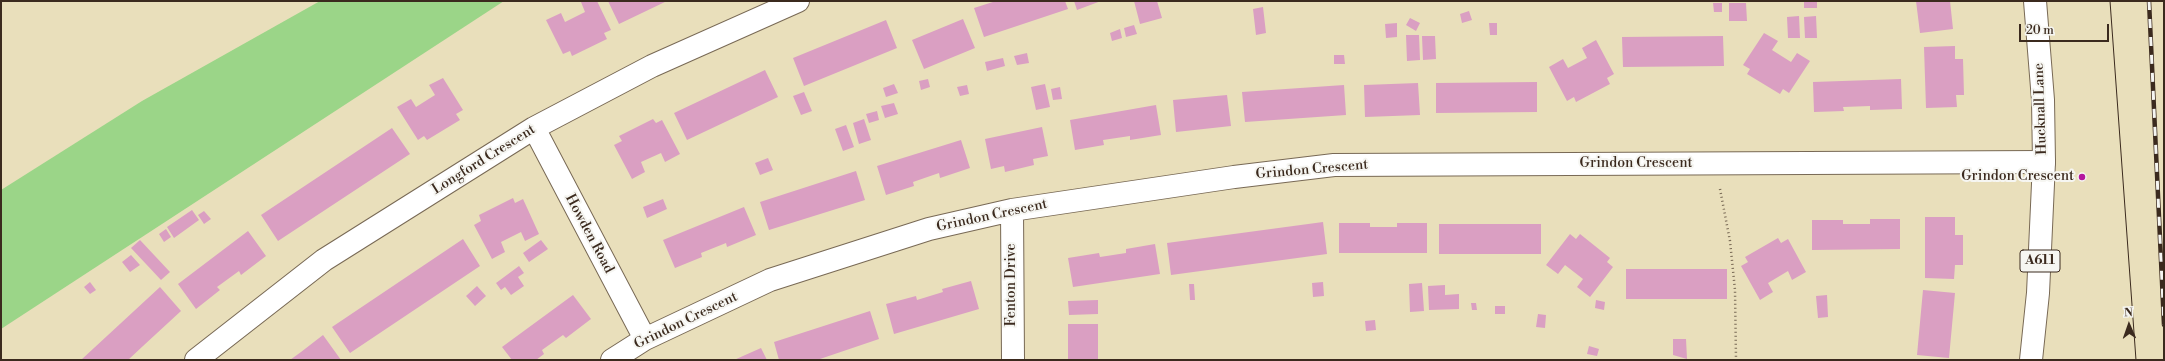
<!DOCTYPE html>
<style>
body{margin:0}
#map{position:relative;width:2165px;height:361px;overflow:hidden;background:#e9dfbb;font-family:"Libre Bodoni",serif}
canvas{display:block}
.frame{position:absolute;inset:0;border:2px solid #3b2a1e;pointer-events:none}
.north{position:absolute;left:2109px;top:305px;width:40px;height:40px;-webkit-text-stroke:3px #f6f6f2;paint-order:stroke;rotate:358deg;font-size:11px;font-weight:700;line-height:16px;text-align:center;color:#3b2a1e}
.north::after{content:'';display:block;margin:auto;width:14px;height:18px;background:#3b2a1e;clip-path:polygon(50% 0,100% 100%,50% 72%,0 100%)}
.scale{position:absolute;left:2019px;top:24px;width:90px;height:18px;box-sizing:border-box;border:2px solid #3b2a1e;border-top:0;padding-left:5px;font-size:12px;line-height:14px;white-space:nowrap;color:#3b2a1e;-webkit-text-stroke:3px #f6f6f2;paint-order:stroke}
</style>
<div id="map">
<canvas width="2165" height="361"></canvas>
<div class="frame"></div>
<div class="north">N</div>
<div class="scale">20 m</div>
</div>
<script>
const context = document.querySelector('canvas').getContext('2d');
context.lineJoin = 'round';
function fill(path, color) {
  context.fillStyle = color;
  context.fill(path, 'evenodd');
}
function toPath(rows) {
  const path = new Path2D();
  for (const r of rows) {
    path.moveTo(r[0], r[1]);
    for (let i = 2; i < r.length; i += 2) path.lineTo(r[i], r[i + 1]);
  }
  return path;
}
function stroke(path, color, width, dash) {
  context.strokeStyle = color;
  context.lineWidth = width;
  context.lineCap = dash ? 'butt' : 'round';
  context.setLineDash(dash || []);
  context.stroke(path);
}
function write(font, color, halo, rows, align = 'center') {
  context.font = font + ' "Libre Bodoni",serif';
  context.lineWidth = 4;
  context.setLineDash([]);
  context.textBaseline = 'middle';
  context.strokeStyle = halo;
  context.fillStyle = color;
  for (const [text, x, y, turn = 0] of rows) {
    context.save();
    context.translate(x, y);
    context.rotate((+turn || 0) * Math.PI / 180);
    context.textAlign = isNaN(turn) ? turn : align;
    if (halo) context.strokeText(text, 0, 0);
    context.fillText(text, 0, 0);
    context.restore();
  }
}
fill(toPath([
 [320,1,504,1,1,329,1,190,142,101]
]), '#9bd588');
fill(toPath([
 [583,1,597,1,611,30,604,33,607,39,572,56,570,51,563,54,546,20,561,13,565,22,585,12,581,2],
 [608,1,667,1,619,24],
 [996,1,1065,1,1068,9,984,37,974,8],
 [1074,1,1101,1,1077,10],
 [1134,1,1157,1,1162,18,1140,24],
 [1804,1,1817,1,1817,8,1804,8],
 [1916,1,1950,1,1953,29,1920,33],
 [1713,3,1722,3,1722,12,1714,12],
 [1729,3,1746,3,1747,21,1729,21],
 [1263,7,1266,33,1256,35,1253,9],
 [1469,11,1472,20,1462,23,1460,14],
 [1799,16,1800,38,1788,38,1787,17],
 [1816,16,1817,38,1805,38,1804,17],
 [1410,18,1420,23,1416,31,1406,25],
 [963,19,975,48,924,69,912,40],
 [886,20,897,48,804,86,793,58],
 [1397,23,1397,37,1386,38,1385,24],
 [1489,23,1497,23,1497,35,1490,35],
 [1134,25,1137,34,1126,37,1124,28],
 [1120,29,1122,38,1112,41,1110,33],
 [1764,33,1778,41,1772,50,1791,62,1797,53,1810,61,1789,93,1783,89,1780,94,1747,74,1750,69,1743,65],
 [1406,35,1419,35,1420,60,1407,61],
 [1422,36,1435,36,1436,59,1423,60],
 [1723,36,1724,66,1623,67,1622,37],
 [1596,40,1614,74,1607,78,1610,84,1576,102,1574,97,1567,101,1549,67,1563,59,1568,68,1587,58,1582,48],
 [1955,46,1955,59,1963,59,1964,95,1956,95,1957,107,1926,108,1924,47],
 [1027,53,1029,63,1017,65,1014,56],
 [1334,55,1344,55,1345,64,1334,64],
 [1003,58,1005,66,987,71,985,62],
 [765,70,778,97,687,140,674,113],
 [443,78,463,110,456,114,460,120,427,140,424,136,418,140,397,107,411,99,416,107,435,95,429,85],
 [928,79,930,87,921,90,919,81],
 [1901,79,1902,109,1870,110,1870,106,1843,107,1844,111,1814,112,1813,82],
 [1537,82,1537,112,1436,113,1436,83],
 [1418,83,1420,115,1365,117,1364,85],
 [894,84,898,93,886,97,883,88],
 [1045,84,1050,107,1036,110,1031,87],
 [967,85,969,94,960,96,957,87],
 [1344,85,1346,115,1245,122,1242,92],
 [1060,87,1062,99,1053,100,1051,89],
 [804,92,812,111,801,115,793,96],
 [1227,95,1231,126,1176,132,1173,100],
 [894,103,898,114,885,118,881,106],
 [1156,105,1161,135,1130,140,1130,136,1103,140,1104,145,1075,150,1070,120],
 [877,111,879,120,869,123,866,114],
 [653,119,656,123,662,120,680,154,665,162,661,153,641,162,645,172,632,179,614,145,622,141,619,136],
 [864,119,871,140,859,144,853,123],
 [846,125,854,147,843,151,835,129],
 [1042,127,1048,156,1033,159,1034,165,1005,172,1004,166,991,169,985,139],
 [392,128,410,154,278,241,261,215],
 [961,140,970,168,940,178,939,173,913,182,914,186,886,195,877,166],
 [768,158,773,170,760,175,755,163],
 [856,171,865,200,769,230,760,202],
 [513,198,515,203,523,199,539,234,525,241,521,232,501,242,505,252,492,259,474,225,481,221,479,215],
 [663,199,667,209,647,218,643,207],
 [744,207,756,235,727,247,726,243,701,253,702,257,675,268,663,240],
 [192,210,199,220,174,238,167,227],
 [204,211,211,219,204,224,198,215],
 [1925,217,1955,217,1955,235,1963,235,1963,265,1955,265,1954,279,1925,278],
 [1870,219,1900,219,1900,249,1812,250,1812,220,1843,220,1843,224,1870,224],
 [1323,222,1327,254,1171,275,1167,243],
 [1339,223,1370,223,1370,227,1397,227,1397,223,1427,223,1427,253,1339,253],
 [1439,224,1541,224,1541,254,1439,254],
 [166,229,171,237,164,242,159,234],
 [248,231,266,256,241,275,239,271,217,287,220,290,196,309,178,284],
 [1570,234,1576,239,1580,234,1610,258,1607,262,1613,267,1590,297,1577,287,1583,279,1565,265,1558,274,1546,265],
 [1778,238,1781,243,1788,239,1806,272,1792,280,1788,271,1768,283,1773,292,1760,300,1741,266,1748,262,1745,257],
 [463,239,480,266,350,353,332,327],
 [140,240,170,272,161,280,131,248],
 [541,240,548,249,529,262,523,253],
 [1155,244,1160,274,1073,287,1068,258,1099,253,1100,257,1126,253,1126,249],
 [131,255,140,265,130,272,122,262],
 [519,266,524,273,518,277,524,286,511,295,505,287,501,290,496,283],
 [1626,269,1727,269,1727,299,1626,299],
 [971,281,979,309,894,334,886,304,916,296,917,300,943,292,942,289],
 [90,282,96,290,90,294,84,287],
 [1323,282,1324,296,1313,297,1312,283],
 [1422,283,1424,311,1410,312,1409,284],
 [1189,284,1194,284,1195,300,1190,300],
 [1445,285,1445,295,1459,294,1459,309,1429,310,1428,286],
 [477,286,486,296,475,306,466,296],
 [160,287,181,311,143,346,128,360,81,360],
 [1923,290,1955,293,1949,358,1917,355],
 [573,295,591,319,566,338,563,335,542,350,544,354,536,360,512,360,502,347],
 [1827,295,1828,317,1818,318,1816,296],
 [1098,300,1098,314,1069,315,1068,301],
 [1596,300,1605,302,1604,310,1595,308],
 [1471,303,1476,303,1477,310,1472,310],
 [1495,306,1505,306,1505,314,1495,314],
 [870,311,879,339,817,360,779,360,774,342],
 [1538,314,1546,315,1545,328,1536,327],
 [1375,320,1376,330,1366,331,1365,321],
 [1068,324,1098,324,1098,360,1068,360],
 [323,335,341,360,290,360,301,352],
 [1673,339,1686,339,1687,359,1673,355],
 [1589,346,1599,349,1597,356,1587,354],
 [761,348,767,360,734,360]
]), '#da9fc2');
const street = toPath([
 [534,128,645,339],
 [1012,210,1013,360],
 [196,360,324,260,534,128,652,66,798,1],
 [612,360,645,339,770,280,929,229,1012,210,1234,177,1334,165,2044,162]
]);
const primary = toPath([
 [2031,360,2038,293,2044,162,2043,100,2035,1]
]);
stroke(street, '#786955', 24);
stroke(primary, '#786955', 24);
stroke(toPath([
 [1720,189,1730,241,1735,290,1736,360]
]), '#786955', 2.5, [1, 3]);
stroke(street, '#fff', 22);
stroke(primary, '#fff', 22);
stroke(toPath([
 [2110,1,2136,360]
]), '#3b2a1e', 1);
const rail = toPath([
 [2149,1,2164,325]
]);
stroke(rail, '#3b2a1e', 4.5);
stroke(rail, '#f6f6f2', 3, [9]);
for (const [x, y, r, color] of [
 [2082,177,4,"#b5179e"]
]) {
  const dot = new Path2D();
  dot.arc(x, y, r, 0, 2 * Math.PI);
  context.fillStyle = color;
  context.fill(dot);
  stroke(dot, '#f6f6f2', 1.5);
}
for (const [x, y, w] of [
 [2040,261,40]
]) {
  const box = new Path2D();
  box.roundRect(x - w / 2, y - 11, w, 22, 3);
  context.fillStyle = '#f6f6f2';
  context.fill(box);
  stroke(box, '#3b2a1e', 1);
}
write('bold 13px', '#3b2a1e', null, [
 ["A611",2040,261]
]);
write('14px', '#3b2a1e', '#f6f6f2', [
 ["Hucknall Lane",2041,109,-92],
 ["Longford Crescent",484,160,-32],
 ["Grindon Crescent",1636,164],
 ["Grindon Crescent",1312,170,-5],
 ["Grindon Crescent",992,216,-12],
 ["Howden Road",589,234,62],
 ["Fenton Drive",1012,285,-90],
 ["Grindon Crescent",686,321,-26]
]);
write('14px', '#3b2a1e', '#f6f6f2', [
 ["Grindon Crescent",2074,177]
], 'right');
</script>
